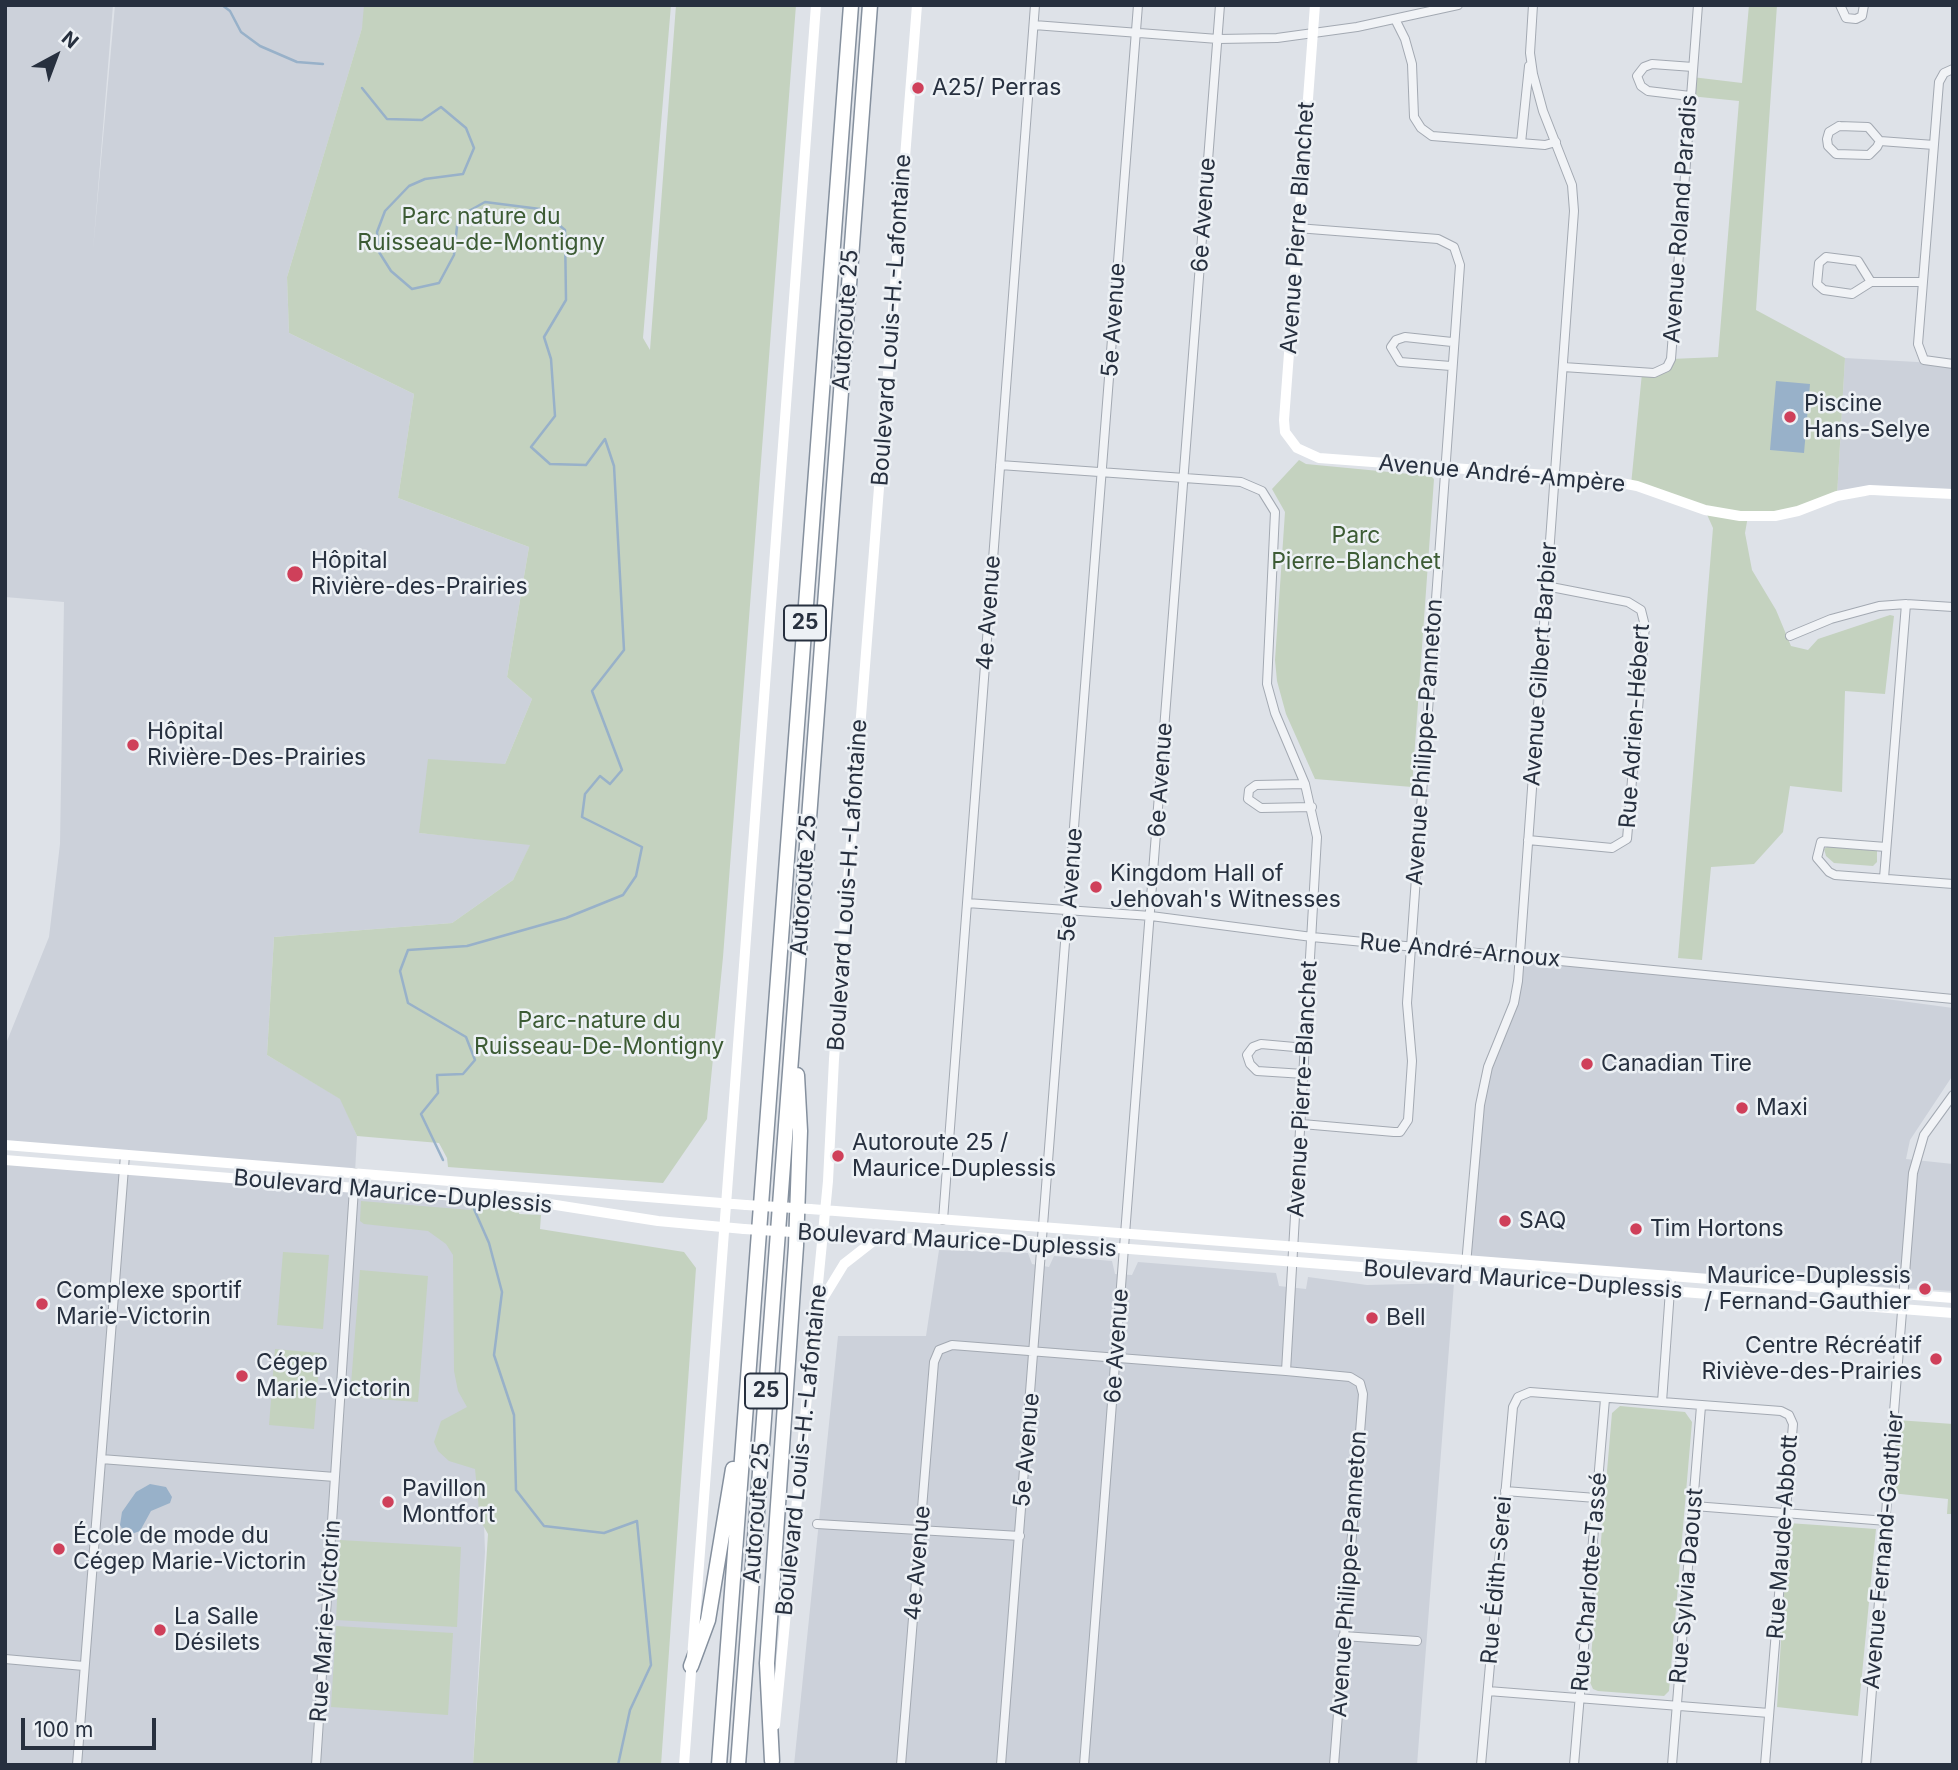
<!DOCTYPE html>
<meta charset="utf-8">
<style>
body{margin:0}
#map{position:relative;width:1958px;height:1770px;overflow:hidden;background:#dee2e8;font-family:Inter,sans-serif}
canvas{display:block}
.frame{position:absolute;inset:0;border:7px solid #27303f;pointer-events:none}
.north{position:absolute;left:21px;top:21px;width:70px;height:70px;-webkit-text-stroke:5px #edf1f5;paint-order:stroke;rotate:41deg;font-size:19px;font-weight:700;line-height:28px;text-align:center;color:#27303f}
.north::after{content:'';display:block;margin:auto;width:24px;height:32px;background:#27303f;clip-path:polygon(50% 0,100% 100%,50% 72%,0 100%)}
.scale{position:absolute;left:21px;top:1718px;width:135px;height:32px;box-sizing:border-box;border:4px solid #27303f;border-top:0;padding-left:9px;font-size:21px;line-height:24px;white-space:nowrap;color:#27303f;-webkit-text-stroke:5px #edf1f5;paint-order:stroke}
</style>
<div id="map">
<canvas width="1958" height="1770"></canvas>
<div class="frame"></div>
<div class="north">N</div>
<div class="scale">100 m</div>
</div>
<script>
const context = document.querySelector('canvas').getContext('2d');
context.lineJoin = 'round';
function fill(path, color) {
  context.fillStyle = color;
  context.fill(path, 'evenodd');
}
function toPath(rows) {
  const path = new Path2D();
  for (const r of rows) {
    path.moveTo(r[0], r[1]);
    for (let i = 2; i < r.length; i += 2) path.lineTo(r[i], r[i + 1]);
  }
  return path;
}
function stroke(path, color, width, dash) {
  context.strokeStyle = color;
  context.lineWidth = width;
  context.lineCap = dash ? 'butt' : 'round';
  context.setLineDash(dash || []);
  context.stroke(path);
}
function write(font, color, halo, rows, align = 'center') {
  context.font = font + ' Inter,sans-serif';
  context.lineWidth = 5;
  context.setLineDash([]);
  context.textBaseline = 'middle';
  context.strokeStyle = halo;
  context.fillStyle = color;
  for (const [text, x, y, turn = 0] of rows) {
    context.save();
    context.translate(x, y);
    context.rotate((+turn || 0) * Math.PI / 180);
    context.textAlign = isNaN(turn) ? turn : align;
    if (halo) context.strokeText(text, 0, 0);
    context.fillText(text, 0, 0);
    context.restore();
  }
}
fill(toPath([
 [5,5,113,5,93,250,115,5,369,5,287,277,289,333,414,394,398,498,529,547,507,677,532,699,505,764,419,833,531,844,513,880,452,923,274,937,267,1055,341,1099,357,1136,355,1173,5,1145,5,1046,49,937,60,844,64,602,5,597],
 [1845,358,1953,364,1953,494,1837,496],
 [1520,956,1694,973,1953,1008,1953,1075,1910,1140,1906,1159,1953,1164,1953,1291,1467,1261,1485,1080,1506,1025],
 [5,1160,473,1200,485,1552,473,1765,5,1765],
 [939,1250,1028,1253,1032,1264,1049,1267,1054,1256,1112,1261,1115,1274,1132,1275,1138,1262,1276,1273,1279,1286,1306,1289,1308,1277,1367,1285,1454,1283,1417,1765,794,1765,838,1336,926,1336]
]), '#ccd1da');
fill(toPath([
 [364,5,671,5,643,338,650,350,676,5,796,5,723,957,707,1119,663,1183,448,1167,447,1158,439,1143,357,1136,340,1099,267,1055,274,937,452,923,513,880,530,845,419,833,428,759,505,764,532,699,507,677,529,547,398,498,414,394,289,333,287,277,362,28],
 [1749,5,1777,5,1756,310,1845,358,1837,496,1798,511,1748,516,1745,533,1752,570,1776,610,1791,646,1808,650,1818,639,1890,615,1894,616,1885,694,1845,691,1842,792,1790,786,1783,832,1754,864,1711,867,1702,960,1678,958,1713,528,1705,510,1631,485,1642,373,1654,373,1671,359,1718,357,1739,101,1690,96,1692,77,1742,83],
 [1299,460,1306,464,1431,476,1434,479,1412,787,1315,779,1286,714,1277,681,1275,660,1285,512,1272,489],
 [1828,846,1877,851,1877,862,1873,866,1834,863,1826,856,1824,849],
 [361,1201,471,1210,471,1203,519,1210,519,1214,541,1215,540,1229,684,1252,696,1268,661,1765,473,1765,488,1534,480,1520,475,1469,449,1461,438,1451,434,1442,441,1421,467,1407,458,1391,454,1371,453,1255,446,1244,428,1231,364,1224,360,1221],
 [283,1252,329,1255,323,1329,277,1325],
 [360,1270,428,1276,418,1402,350,1397],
 [275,1349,320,1353,314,1429,269,1425],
 [1620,1406,1685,1412,1692,1422,1669,1691,1664,1696,1598,1691,1593,1689,1589,1680,1612,1413],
 [1897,1420,1953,1424,1953,1514,1947,1514,1948,1499,1891,1493],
 [1788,1523,1876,1529,1858,1716,1777,1707],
 [340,1540,461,1547,457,1627,336,1620],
 [336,1626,453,1633,448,1715,331,1707]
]), '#c4d2bf');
fill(toPath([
 [1776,381,1810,384,1804,453,1770,450],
 [150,1484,166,1487,172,1497,170,1503,151,1511,140,1531,126,1536,120,1525,122,1512,136,1492]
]), '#98b1c9');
stroke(toPath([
 [222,5,230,11,241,32,260,46,297,62,323,64],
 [362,88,387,119,422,120,441,107,466,128,474,148,463,174,425,179,409,186,385,211,377,232,379,252,391,271,412,289,439,283,454,255,458,217,485,202,540,209,565,230,566,300,544,337,551,359,555,416,531,447,550,464,586,465,605,439,614,466,624,650,592,691,622,770,610,784,600,776,585,794,582,817,642,847,636,876,623,895,566,918,467,946,408,950,400,971,408,1003,466,1037,475,1060,463,1074,437,1075,438,1093,421,1114,443,1160],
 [474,1209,489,1243,502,1292,494,1355,514,1415,516,1490,544,1526,604,1533,637,1521,651,1665,630,1710,618,1765]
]), '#98b1c9', 2.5);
const street = toPath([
 [1840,5,1846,18,1856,19,1862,16,1864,5],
 [1395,19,1405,39,1412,64,1414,117,1421,128,1432,136,1545,145,1556,142],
 [1034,25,1218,39,1277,38,1357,27,1458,5],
 [1953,69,1944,73,1939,82,1918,344,1924,360,1953,364],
 [1690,96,1648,91,1641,86,1637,76,1644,67,1652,64,1693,67],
 [1839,126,1868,127,1880,141,1877,147,1869,155,1836,154,1828,146,1827,139,1829,132,1839,126],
 [1880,141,1934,145],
 [1521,143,1529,66],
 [1297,228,1438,239,1454,247,1460,265,1407,1003,1412,1061,1408,1120,1400,1132,1394,1132,1302,1124],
 [1871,282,1858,261,1826,257,1819,263,1817,284,1824,290,1852,294,1871,282,1923,282],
 [1451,366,1400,362,1391,347,1396,340,1405,337,1452,342],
 [1563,367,1654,373,1667,367,1671,359,1698,5],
 [1000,465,1241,482,1262,491,1275,512,1267,684,1275,713,1305,784,1317,837,1286,1371],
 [1790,636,1831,619,1879,606,1906,604,1953,607],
 [1305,784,1256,785,1249,790,1248,799,1261,808,1312,807],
 [1528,840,1612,848,1627,839,1645,626,1641,610,1628,602,1546,586],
 [1886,847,1821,842,1817,858,1829,872,1835,875,1953,884],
 [1884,878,1906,604],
 [967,903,1151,916,1312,937,1953,999],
 [1304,1074,1257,1071,1250,1064,1247,1055,1253,1047,1261,1044,1306,1048],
 [943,1220,1035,5],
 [1465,1276,1480,1105,1488,1067,1514,1003,1518,981,1574,211,1572,185,1543,111,1533,74,1530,53,1533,5],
 [1662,1402,1671,1276],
 [101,1459,335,1477],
 [1505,1491,1596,1498],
 [1694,1506,1887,1521],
 [817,1524,1020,1536],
 [1343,1636,1417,1641],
 [5,1659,84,1666],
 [1488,1691,1769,1713],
 [77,1765,125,1155],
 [316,1765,355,1173],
 [901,1765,934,1362,939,1350,952,1345,1286,1371,1350,1377,1360,1383,1363,1394,1334,1765],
 [1001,1765,1138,5],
 [1084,1765,1220,5],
 [1481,1765,1513,1407,1518,1397,1530,1392,1781,1411,1789,1415,1793,1424,1765,1765],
 [1574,1765,1605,1399],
 [1672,1765,1701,1406],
 [1866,1765,1913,1173,1924,1135,1953,1095]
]);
const highway = toPath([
 [691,1666,708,1620,733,1469],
 [772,1761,767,1663,796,1246,800,1131,797,1075],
 [719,1765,851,5],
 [738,1765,870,5]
]);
stroke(street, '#a3a9b2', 10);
stroke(highway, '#85909e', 17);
stroke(street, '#f1f3f6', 8);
stroke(toPath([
 [1315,5,1284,420,1285,432,1297,448,1319,458,1600,479,1637,486,1705,510,1740,516,1775,516,1798,511,1837,496,1870,490,1953,494],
 [5,1145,746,1205],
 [5,1160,543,1203,658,1221,744,1229],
 [810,1209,1953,1298],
 [809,1233,876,1239,975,1237,1953,1313],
 [819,1305,844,1264,876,1239],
 [775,1725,828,1181,834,1059,917,5],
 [684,1765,816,5]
]), '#fff', 10);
stroke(highway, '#fff', 14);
stroke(toPath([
 [746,1205,810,1209],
 [744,1229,809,1233]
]), '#fff', 10);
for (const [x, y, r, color] of [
 [918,88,7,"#cf405a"],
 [1790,417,7,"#cf405a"],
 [295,574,9,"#cf405a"],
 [133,745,7,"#cf405a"],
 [1096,887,7,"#cf405a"],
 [1587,1064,7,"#cf405a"],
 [1742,1108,7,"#cf405a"],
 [838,1156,7,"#cf405a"],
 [1505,1221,7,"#cf405a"],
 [1636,1229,7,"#cf405a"],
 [1925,1289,7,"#cf405a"],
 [42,1304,7,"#cf405a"],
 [1372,1318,7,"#cf405a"],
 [1936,1359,7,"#cf405a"],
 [242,1376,7,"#cf405a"],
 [388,1502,7,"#cf405a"],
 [59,1549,7,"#cf405a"],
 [160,1630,7,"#cf405a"]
]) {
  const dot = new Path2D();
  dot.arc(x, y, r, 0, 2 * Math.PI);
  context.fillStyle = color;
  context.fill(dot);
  stroke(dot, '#edf1f5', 2.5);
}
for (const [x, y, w] of [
 [805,623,42],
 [766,1391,42]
]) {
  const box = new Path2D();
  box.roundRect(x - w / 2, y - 17.5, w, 35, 5);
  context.fillStyle = '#edf1f5';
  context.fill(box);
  stroke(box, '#27303f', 2);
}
write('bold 21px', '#27303f', null, [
 ["25",805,623],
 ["25",766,1391]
]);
write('23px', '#27303f', '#edf1f5', [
 ["A25/ Perras",932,88],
 ["Piscine",1804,404],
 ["Hans-Selye",1804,430],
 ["Hôpital",311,561],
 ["Rivière-des-Prairies",311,587],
 ["Hôpital",147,732],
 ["Rivière-Des-Prairies",147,758],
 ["Kingdom Hall of",1110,874],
 ["Jehovah's Witnesses",1110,900],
 ["Canadian Tire",1601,1064],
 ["Maxi",1756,1108],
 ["Autoroute 25 /",852,1143],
 ["Maurice-Duplessis",852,1169],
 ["SAQ",1519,1221],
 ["Tim Hortons",1650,1229],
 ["Maurice-Duplessis",1911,1276,"right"],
 ["/ Fernand-Gauthier",1911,1302,"right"],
 ["Complexe sportif",56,1291],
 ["Marie-Victorin",56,1317],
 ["Bell",1386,1318],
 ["Centre Récréatif",1922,1346,"right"],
 ["Riviève-des-Prairies",1922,1372,"right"],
 ["Cégep",256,1363],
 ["Marie-Victorin",256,1389],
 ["Pavillon",402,1489],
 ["Montfort",402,1515],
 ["École de mode du",73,1536],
 ["Cégep Marie-Victorin",73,1562],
 ["La Salle",174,1617],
 ["Désilets",174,1643]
], 'left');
write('23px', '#27303f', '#edf1f5', [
 ["6e Avenue",1204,215,-86],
 ["Avenue Roland Paradis",1681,219,-86],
 ["Avenue Pierre Blanchet",1298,228,-86],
 ["Autoroute 25",846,320,-86],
 ["Boulevard Louis-H.-Lafontaine",892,320,-86],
 ["5e Avenue",1114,320,-86],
 ["Avenue André-Ampère",1502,474,5],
 ["4e Avenue",989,613,-86],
 ["Avenue Gilbert Barbier",1541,664,-86],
 ["Rue Adrien-Hébert",1635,726,-86],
 ["Avenue Philippe-Panneton",1425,742,-86],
 ["6e Avenue",1161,780,-86],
 ["Autoroute 25",804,885,-86],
 ["Boulevard Louis-H.-Lafontaine",848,885,-86],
 ["5e Avenue",1071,885,-86],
 ["Rue André-Arnoux",1460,951,5],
 ["Avenue Pierre-Blanchet",1303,1089,-87],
 ["Boulevard Maurice-Duplessis",393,1192,5],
 ["Boulevard Maurice-Duplessis",957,1241,3],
 ["Boulevard Maurice-Duplessis",1523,1280,4],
 ["6e Avenue",1117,1346,-86],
 ["Boulevard Louis-H.-Lafontaine",802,1450,-84],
 ["5e Avenue",1027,1450,-85],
 ["Autoroute 25",757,1513,-86],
 ["Rue Maude-Abbott",1783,1537,-86],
 ["Avenue Fernand-Gauthier",1884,1550,-85],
 ["4e Avenue",918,1563,-85],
 ["Avenue Philippe-Panneton",1349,1574,-86],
 ["Rue Édith-Serei",1497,1580,-85],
 ["Rue Charlotte-Tassé",1590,1582,-85],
 ["Rue Sylvia Daoust",1687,1586,-85],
 ["Rue Marie-Victorin",326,1621,-86]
]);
write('23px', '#3c5b34', '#edf1f5', [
 ["Parc nature du",481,217],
 ["Ruisseau-de-Montigny",481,243],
 ["Parc",1356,536],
 ["Pierre-Blanchet",1356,562],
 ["Parc-nature du",599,1021],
 ["Ruisseau-De-Montigny",599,1047]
]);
</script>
